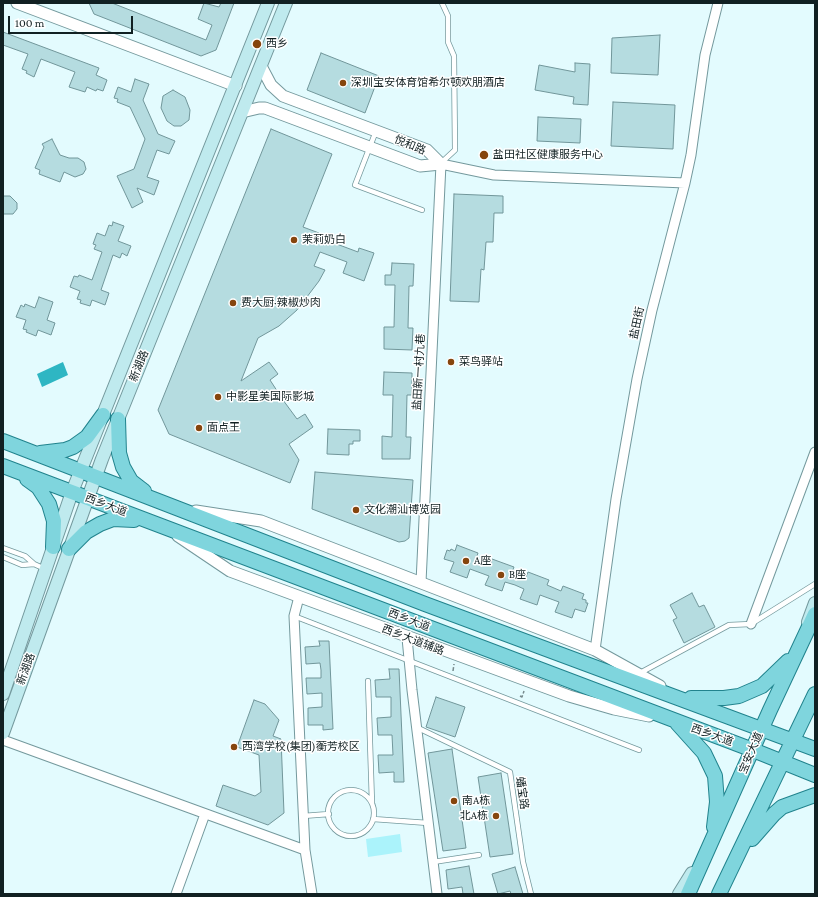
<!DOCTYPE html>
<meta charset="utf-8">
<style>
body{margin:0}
#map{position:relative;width:818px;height:897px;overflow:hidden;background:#e3fbfe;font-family:"Crimson Pro",serif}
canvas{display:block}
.frame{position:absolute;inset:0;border:4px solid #112022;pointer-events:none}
.scale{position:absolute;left:8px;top:16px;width:125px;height:18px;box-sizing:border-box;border:2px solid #112022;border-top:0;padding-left:5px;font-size:12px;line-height:14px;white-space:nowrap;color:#112022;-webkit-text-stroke:3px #fff;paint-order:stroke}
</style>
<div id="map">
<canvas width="818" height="897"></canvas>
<div class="frame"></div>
<div class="scale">100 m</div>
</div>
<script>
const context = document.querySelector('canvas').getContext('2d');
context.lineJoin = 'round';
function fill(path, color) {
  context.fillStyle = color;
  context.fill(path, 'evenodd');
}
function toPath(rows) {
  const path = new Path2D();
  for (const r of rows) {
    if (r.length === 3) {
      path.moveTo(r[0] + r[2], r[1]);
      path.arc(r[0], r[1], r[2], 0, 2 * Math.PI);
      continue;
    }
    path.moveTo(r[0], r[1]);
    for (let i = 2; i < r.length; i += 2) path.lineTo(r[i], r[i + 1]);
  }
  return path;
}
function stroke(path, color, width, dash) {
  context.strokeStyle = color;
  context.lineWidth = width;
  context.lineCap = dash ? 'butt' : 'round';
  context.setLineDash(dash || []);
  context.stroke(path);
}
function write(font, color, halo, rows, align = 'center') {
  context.font = font + ' "Crimson Pro","Noto Sans SC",serif';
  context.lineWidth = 3;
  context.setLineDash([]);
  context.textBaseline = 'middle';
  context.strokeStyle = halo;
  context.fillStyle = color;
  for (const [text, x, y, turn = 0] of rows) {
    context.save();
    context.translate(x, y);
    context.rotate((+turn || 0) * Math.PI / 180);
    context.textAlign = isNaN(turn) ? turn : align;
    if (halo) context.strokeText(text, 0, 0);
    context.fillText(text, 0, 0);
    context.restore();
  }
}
fill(toPath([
 [400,834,402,852,368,857,366,839]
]), '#abf3fb');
fill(toPath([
 [63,362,68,375,42,387,37,374]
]), '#2eb6c3');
const building = toPath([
 [89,3,112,3,206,40,212,25,198,19,204,3,219,7,221,3,234,3,216,50,201,56,94,14,89,3],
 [3,32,99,68,96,75,107,80,103,91,97,89,96,91,87,87,85,92,69,87,75,72,41,59,34,77,26,73,27,71,22,69,28,54,3,45,3,32],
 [660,35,658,75,611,73,612,38,660,35],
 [321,53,379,76,365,113,307,90,321,53],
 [575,63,590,64,588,105,573,104,574,97,535,90,539,65,575,72,575,63],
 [135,79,149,84,143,100,158,134,175,141,169,154,157,150,147,177,159,181,154,195,137,188,143,202,132,208,117,176,134,169,145,139,130,107,117,102,118,99,114,98,118,87,131,92,135,79],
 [173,90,185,97,190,110,189,120,181,126,174,126,167,121,161,108,163,96,173,90],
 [613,102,675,105,673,149,611,146,613,102],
 [538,117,581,119,580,143,537,141,538,117],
 [271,129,332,154,303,227,319,233,318,237,358,252,359,248,374,253,364,281,343,273,347,262,320,252,314,266,325,270,319,281,297,310,279,326,258,338,241,381,269,362,278,374,270,380,283,400,297,419,305,414,313,427,289,444,299,460,290,483,169,434,158,410,271,129],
 [52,139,60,155,69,158,78,158,84,162,86,169,83,174,75,177,64,172,60,182,39,174,40,170,35,168,44,147,42,144,52,139],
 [454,194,503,196,503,213,494,213,493,242,486,242,484,270,481,269,479,302,450,301,454,194],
 [3,196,10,196,17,203,17,209,13,214,3,214,3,196],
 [113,222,124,226,118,241,131,246,127,256,122,253,120,258,113,255,101,290,109,293,105,305,92,300,90,306,80,303,81,300,77,299,80,291,70,287,74,276,78,277,79,275,92,280,102,252,94,249,96,245,93,244,97,233,105,236,109,225,112,226,113,222],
 [392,263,414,264,413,286,409,286,408,328,413,328,412,350,384,349,384,327,394,327,395,285,385,285,385,275,391,275,392,263],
 [39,297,53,302,47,320,55,323,51,335,38,330,36,336,26,332,27,330,23,329,26,320,16,317,21,305,24,307,25,304,35,308,39,297],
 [384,372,412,373,412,395,407,395,406,437,411,437,410,459,382,459,382,436,392,437,393,395,383,395,384,372],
 [328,429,360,430,360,441,353,441,353,444,349,444,349,455,327,454,328,429],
 [315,472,413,480,409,538,405,541,399,542,312,509,315,472],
 [457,545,478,553,476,559,491,564,492,559,514,567,512,572,526,577,528,572,549,580,547,585,561,591,563,586,584,594,582,599,586,600,586,603,588,603,585,612,575,609,572,618,555,612,559,602,540,595,537,605,520,599,524,589,515,585,505,582,502,591,485,585,489,576,470,569,467,578,450,572,454,562,444,559,447,550,450,551,451,549,455,551,457,545],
 [692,593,699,607,704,605,715,627,684,643,673,620,677,618,670,605,692,593],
 [319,641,329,641,333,729,323,730,323,725,308,725,308,708,322,707,322,693,307,694,306,678,321,678,321,670,320,663,306,664,305,647,320,646,319,641],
 [389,669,399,669,404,782,394,782,394,772,379,773,378,755,393,755,392,735,378,735,377,718,391,717,391,697,376,697,375,680,390,679,389,669],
 [436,697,465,707,455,737,426,727,436,697],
 [254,700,265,704,279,720,273,736,281,739,284,813,268,825,216,806,223,785,255,796,261,792,259,755,237,747,254,700],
 [452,749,466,848,443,851,428,753,452,749],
 [501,773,513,854,490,857,478,777,501,773],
 [469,866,474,894,463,894,462,887,448,889,446,870,469,866],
 [515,867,523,894,511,894,510,891,498,894,492,874,515,867]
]);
fill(building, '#b5dce0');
stroke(building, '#71969a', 1);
const service = toPath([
 [376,131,355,185,422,210],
 [441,163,455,150,454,56,448,42,448,16,442,3],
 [3,548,25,556,34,564,45,569],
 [3,557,22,565,34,564],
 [294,616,639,750],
 [640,673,729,625,751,624,815,584],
 [368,681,372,803],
 [416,727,510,772,523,862,531,894],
 [351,813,23],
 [303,816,329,814],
 [373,819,428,823],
 [433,862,479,855]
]);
const minor = toPath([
 [421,582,441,164,494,175,685,183],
 [299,597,294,616,305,850,312,894],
 [751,624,815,452],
 [407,638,412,690,437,894],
 [595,650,616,499,637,379,652,310,685,183,691,155,705,55,718,3],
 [3,740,305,850],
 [176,894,205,814]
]);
const tertiary = toPath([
 [17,3,236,86],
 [261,66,271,85,283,96,427,150,441,164],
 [242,112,259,108,265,108,420,166,441,164],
 [196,511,261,521,595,650,660,686],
 [178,536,230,571,569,696,614,709,649,716]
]);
const secondary = toPath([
 [808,622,815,603],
 [3,694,72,492,268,3],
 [3,733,102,459,286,3],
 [679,894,692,873]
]);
const primary = toPath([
 [118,419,119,453,123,467,131,481,144,491],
 [3,441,425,604,815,749],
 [40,453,65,450,73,447,87,437,103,415],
 [3,466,753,750,815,775],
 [27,479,38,487,49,504,54,521,53,547],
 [69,549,86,532,100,524,113,519,134,520],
 [691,698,724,698,739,696,762,686,788,661],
 [677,723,704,753,715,776,717,802,714,827],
 [752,839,774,814,782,807,815,795],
 [688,894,770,710,815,614],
 [719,894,815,694]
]);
stroke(service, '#74999d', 6);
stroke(minor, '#74999d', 11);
stroke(tertiary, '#74999d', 13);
stroke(secondary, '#74999d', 14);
stroke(primary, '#21838d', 16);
stroke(toPath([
 [453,671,454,664],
 [520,696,522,697,524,691]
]), '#778a8d', 1.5, [4, 2]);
stroke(service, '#fff', 4.5);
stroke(minor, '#fff', 9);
stroke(tertiary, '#fff', 11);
stroke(secondary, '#bfeaee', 12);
stroke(primary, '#7fd5dd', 14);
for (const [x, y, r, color] of [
 [257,44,5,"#86450d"],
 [343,83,4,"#86450d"],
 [484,155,5,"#86450d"],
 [294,240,4,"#86450d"],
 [233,303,4,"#86450d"],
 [451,362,4,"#86450d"],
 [218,397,4,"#86450d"],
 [199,428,4,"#86450d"],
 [356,510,4,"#86450d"],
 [466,561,4,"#86450d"],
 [501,575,4,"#86450d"],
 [234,747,4,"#86450d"],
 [454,801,4,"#86450d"],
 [496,816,4,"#86450d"]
]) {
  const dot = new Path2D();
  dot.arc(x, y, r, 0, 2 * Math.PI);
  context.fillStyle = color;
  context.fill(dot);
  stroke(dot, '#fff', 1.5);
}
write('11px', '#112022', '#fff', [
 ["西乡",266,44],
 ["深圳宝安体育馆希尔顿欢朋酒店",351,83],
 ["盐田社区健康服务中心",493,155],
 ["茉莉奶白",302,240],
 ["费大厨·辣椒炒肉",241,303],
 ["菜鸟驿站",459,362],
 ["中影星美国际影城",226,397],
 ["面点王",207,428],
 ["文化潮汕博览园",364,510],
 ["A座",474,561],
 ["B座",509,575],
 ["西湾学校(集团)蘅芳校区",242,747],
 ["南A栋",462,801],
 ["北A栋",488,816,"right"]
], 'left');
write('11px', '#112022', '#fff', [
 ["悦和路",410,145,23],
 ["盐田街",637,323,-78],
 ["新湖路",139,366,-68],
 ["盐田新一村九巷",419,372,-87],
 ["西乡大道",106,505,21],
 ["西乡大道",409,620,21],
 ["西乡大道辅路",413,640,21],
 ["新湖路",26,669,-70],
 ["西乡大道",712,735,20],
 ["宝安大道",751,753,-67],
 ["蟠宝路",522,793,82]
]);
</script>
